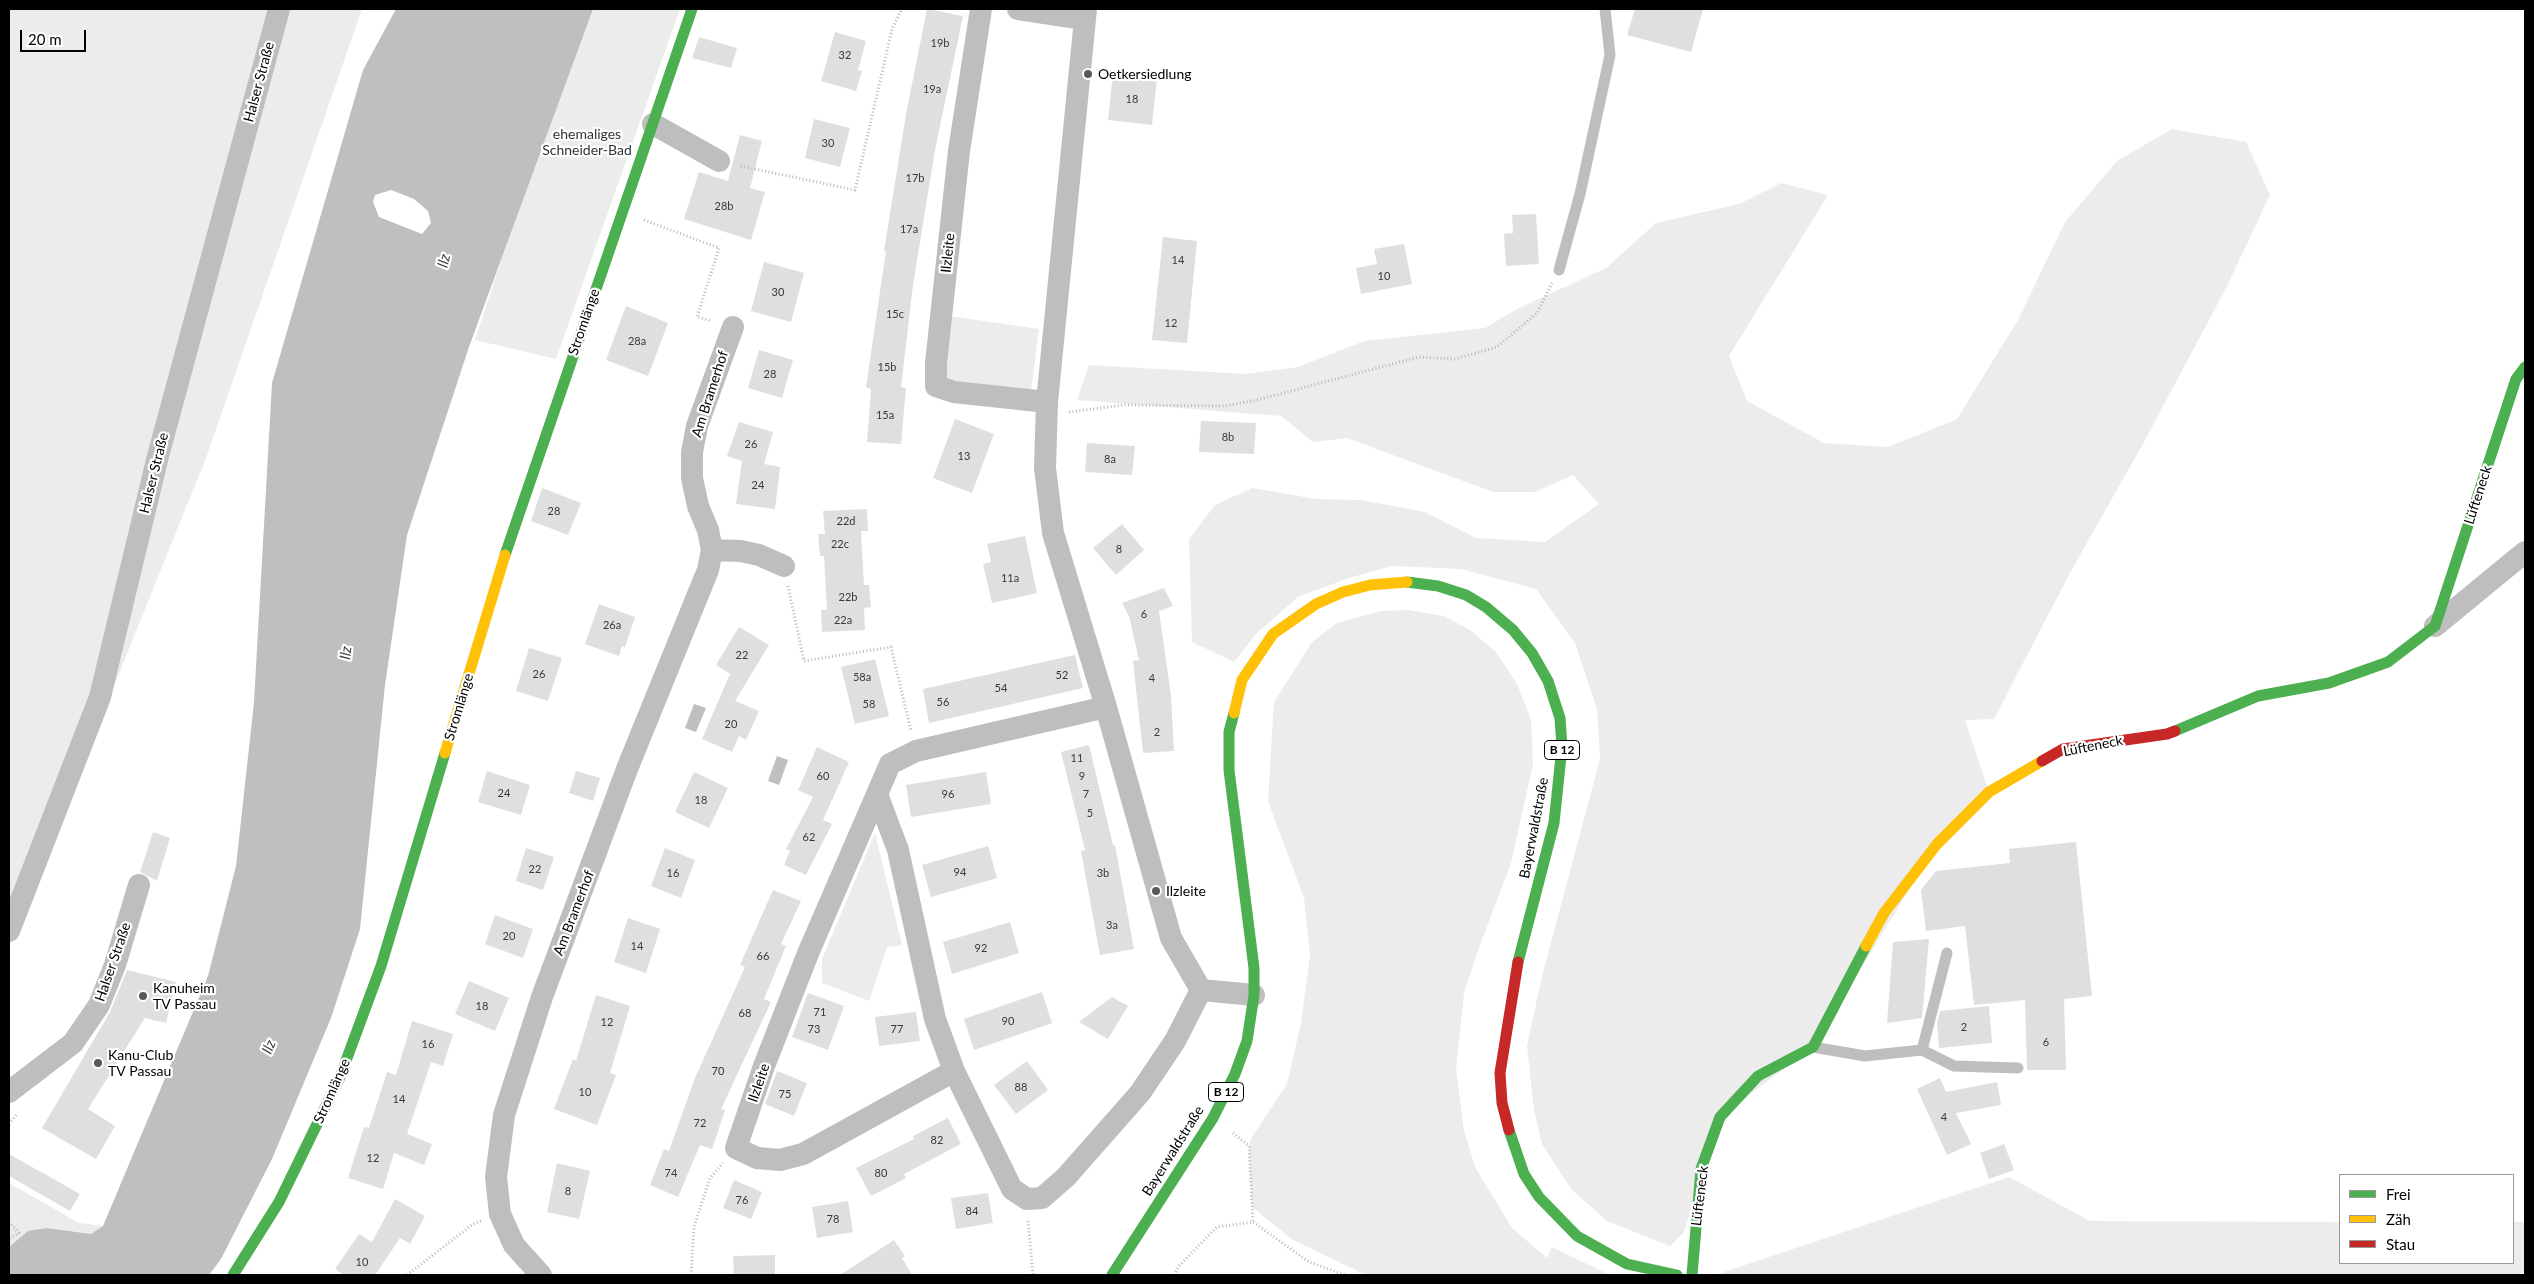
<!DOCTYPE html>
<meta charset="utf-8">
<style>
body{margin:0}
#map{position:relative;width:2534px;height:1284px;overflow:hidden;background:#fff;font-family:Lato,sans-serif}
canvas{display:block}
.frame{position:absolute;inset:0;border:10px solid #000;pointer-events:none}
.legend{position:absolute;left:2339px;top:1174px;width:175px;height:90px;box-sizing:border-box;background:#fff;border:1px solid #999;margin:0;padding:6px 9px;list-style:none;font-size:15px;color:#000}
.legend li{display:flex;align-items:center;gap:10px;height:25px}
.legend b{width:25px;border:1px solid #999}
.scale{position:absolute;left:20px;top:30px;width:66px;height:22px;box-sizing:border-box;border:2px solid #000;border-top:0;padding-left:6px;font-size:15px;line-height:18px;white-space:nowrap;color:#000;-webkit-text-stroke:4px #fff;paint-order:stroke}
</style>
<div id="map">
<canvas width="2534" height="1284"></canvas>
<div class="frame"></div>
<ul class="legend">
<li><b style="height:6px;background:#4caf50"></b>Frei</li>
<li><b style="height:6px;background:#ffc107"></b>Zäh</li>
<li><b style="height:6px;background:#c62828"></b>Stau</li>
</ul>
<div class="scale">20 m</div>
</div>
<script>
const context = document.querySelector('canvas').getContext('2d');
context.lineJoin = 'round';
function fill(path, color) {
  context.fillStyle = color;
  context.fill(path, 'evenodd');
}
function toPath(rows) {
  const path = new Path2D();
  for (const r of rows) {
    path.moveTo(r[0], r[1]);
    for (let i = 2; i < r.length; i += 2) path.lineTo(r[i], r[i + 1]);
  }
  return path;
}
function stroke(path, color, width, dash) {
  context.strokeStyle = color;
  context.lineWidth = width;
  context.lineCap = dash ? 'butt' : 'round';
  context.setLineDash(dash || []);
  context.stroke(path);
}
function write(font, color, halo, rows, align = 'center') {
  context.font = font + ' Lato,sans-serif';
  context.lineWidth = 4.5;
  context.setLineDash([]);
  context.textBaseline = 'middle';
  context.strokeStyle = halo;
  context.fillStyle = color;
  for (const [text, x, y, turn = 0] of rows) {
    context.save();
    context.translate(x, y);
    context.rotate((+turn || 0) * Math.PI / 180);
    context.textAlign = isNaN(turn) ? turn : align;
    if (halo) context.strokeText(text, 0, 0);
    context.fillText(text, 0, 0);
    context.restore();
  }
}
fill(toPath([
 [9,9,362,9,206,458,9,946],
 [587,9,680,9,556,359,475,340,541,139],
 [2172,129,2246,142,2270,195,2226,288,2144,442,2071,571,1994,719,1965,720,1989,792,1937,844,1813,1047,1720,1117,1684,1232,1670,1246,1607,1221,1571,1189,1542,1144,1534,1110,1527,1046,1542,976,1600,759,1597,709,1575,643,1536,589,1461,569,1392,566,1349,578,1298,597,1257,633,1234,662,1192,642,1189,539,1215,505,1252,488,1316,499,1361,500,1425,512,1476,538,1545,542,1599,504,1573,475,1535,492,1493,492,1347,438,1313,442,1281,416,1077,400,1089,365,1245,374,1298,367,1364,341,1485,328,1517,309,1606,268,1656,223,1739,204,1781,183,1828,195,1729,356,1747,401,1824,443,1888,447,1957,419,2018,320,2065,222,2117,161],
 [950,316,1039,329,1031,391,940,379],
 [1408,610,1444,616,1470,630,1496,652,1517,684,1531,719,1533,764,1511,863,1477,953,1464,993,1456,1069,1464,1130,1475,1167,1512,1228,1547,1258,1552,1247,1610,1275,1366,1275,1293,1240,1252,1207,1249,1146,1252,1137,1287,1084,1301,1023,1310,956,1304,898,1268,801,1274,702,1312,642,1337,623,1381,611],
 [875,833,902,945,887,947,869,1001,822,983,822,959],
 [2009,1177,2090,1221,2340,1222,2340,1263,2513,1263,2513,1222,2525,1222,2525,1275,1715,1275],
 [9,1183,79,1223,103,1226,92,1234,47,1228,9,1247]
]), '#ececec');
fill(toPath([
 [396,9,593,9,469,347,407,535,385,685,360,929,331,1018,272,1159,221,1259,209,1275,9,1275,9,1247,28,1231,47,1228,91,1234,103,1226,208,976,236,866,254,702,272,383,363,70],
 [391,190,414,199,428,211,431,223,422,234,379,217,373,202,375,195],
 [694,704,706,708,696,732,685,728],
 [777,756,788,760,779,785,768,781]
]), '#bfbfbf');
fill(toPath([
 [927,9,963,16,935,150,913,285,901,387,906,388,901,444,867,442,871,389,866,387,886,251,884,251,906,114],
 [1635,9,1703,9,1691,52,1627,35],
 [835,32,866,41,858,70,862,71,856,91,821,81],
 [699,37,737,48,731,68,692,58],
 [1113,73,1157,78,1152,125,1108,120],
 [814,119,850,128,840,167,805,158],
 [740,135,762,141,750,188,765,192,751,240,684,219,699,172,728,181],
 [1536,214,1539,264,1506,266,1504,234,1513,233,1512,215],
 [1163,237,1197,241,1187,343,1152,340],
 [1404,244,1412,284,1361,294,1356,268,1377,264,1374,249],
 [764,262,804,273,791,322,751,311],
 [626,306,668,323,648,376,606,360],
 [759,350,793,360,782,398,748,388],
 [955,419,994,434,972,493,933,478],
 [1201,421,1256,423,1254,454,1199,452],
 [739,422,773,432,764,464,780,467,775,509,736,504,742,461,727,456],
 [1087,443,1135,446,1132,475,1085,472],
 [542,488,581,503,568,535,531,521],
 [867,509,868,531,861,531,864,585,869,585,871,607,864,608,865,630,822,632,821,610,827,610,824,556,820,556,818,534,825,534,823,511],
 [1122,524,1144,550,1116,575,1093,548],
 [1025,536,1037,593,992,603,983,564,991,562,987,544],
 [1164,588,1173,606,1159,611,1171,696,1174,751,1143,753,1133,661,1139,660,1129,616,1122,603],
 [599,604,635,617,625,647,622,646,619,656,585,644],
 [739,627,769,645,735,701,759,711,746,740,739,736,732,752,702,739,730,674,716,665],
 [529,648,562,658,548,701,516,691],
 [1075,655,1083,688,929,723,923,689],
 [875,659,889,716,855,724,841,667],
 [1089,745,1113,845,1115,845,1134,949,1100,955,1081,851,1085,850,1061,752],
 [817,747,849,762,823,820,832,824,806,875,784,865,790,851,786,849,813,797,798,790],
 [487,771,530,785,521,815,478,802],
 [576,771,600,778,593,801,569,793],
 [694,772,728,788,709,828,675,812],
 [986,772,991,804,911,817,906,785],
 [153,832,170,838,157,881,140,872],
 [2076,842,2092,996,2064,999,2066,1070,2027,1070,2025,1000,1974,1005,1965,926,1926,931,1921,890,1936,871,2010,863,2009,849],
 [988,846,997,878,931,897,922,865],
 [526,848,554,857,543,890,516,881],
 [665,848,695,860,681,898,651,886],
 [773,890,801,901,781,944,786,946,764,999,771,1002,721,1109,725,1110,712,1149,700,1145,678,1197,650,1185,664,1149,669,1151,695,1078,745,967,740,965],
 [495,915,533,929,523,958,485,944],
 [628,918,660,929,646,973,614,962],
 [1010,922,1019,953,952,974,943,942],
 [1929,939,1922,1018,1887,1023,1893,942],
 [127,970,176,982,166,1023,145,1018,88,1109,115,1126,96,1159,42,1128,110,1012],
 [469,981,509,998,495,1031,455,1014],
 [1042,992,1052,1023,974,1050,964,1019],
 [808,993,844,1006,828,1050,792,1037],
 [596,995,630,1006,610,1073,616,1075,597,1125,554,1109,573,1059,576,1061],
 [1112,997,1128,1006,1108,1039,1079,1022],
 [1989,1006,1992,1043,1939,1048,1937,1023,1940,1011],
 [916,1012,920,1041,879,1046,875,1017],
 [412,1021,453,1034,443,1066,431,1062,407,1134,432,1144,424,1165,394,1153,383,1189,348,1178,364,1127,369,1128,387,1072,396,1075],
 [1027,1061,1048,1090,1016,1114,994,1085],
 [777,1071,807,1083,794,1116,765,1104],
 [1940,1078,1946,1092,1997,1082,2001,1105,1956,1113,1971,1144,1947,1155,1917,1089],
 [948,1118,961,1144,904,1174,906,1178,871,1196,856,1168,914,1139,913,1136],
 [2004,1144,2014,1170,1989,1179,1980,1153],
 [9,1154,80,1194,70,1211,9,1176],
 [557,1163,590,1171,579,1219,547,1212],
 [734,1180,762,1192,751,1219,723,1208],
 [988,1193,993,1223,956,1229,951,1198],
 [395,1199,425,1216,410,1244,400,1238,375,1275,344,1275,335,1269,359,1234,372,1242],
 [848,1201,853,1232,817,1238,812,1207],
 [894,1240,905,1256,902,1258,912,1275,840,1275],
 [775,1255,775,1275,734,1275,733,1256]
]), '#dfdfdf');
stroke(toPath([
 [741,166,855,190,892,29,902,9],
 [644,220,719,248,697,317,712,321],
 [1069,412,1124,405,1224,406,1257,400,1419,357,1455,359,1497,347,1537,313,1552,283],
 [788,586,804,661,891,647,911,731],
 [9,1124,18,1113],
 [1233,1133,1249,1146,1253,1222],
 [1028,1221,1033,1275],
 [9,1222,19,1233,9,1239],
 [407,1275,473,1224,481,1221],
 [691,1275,694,1227,710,1178,723,1163],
 [1174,1275,1179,1266,1217,1227,1253,1222,1309,1262,1345,1275]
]), '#b9b9b9', 3, [1, 2.5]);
stroke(toPath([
 [1559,270,1580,194,1610,55,1605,9],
 [1813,1047,1865,1056,1922,1050,1954,1066,2018,1068],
 [1922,1050,1947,953]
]), '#bebebe', 11);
stroke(toPath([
 [981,9,959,151,936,363,936,386,954,392,1047,402],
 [1018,9,1084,19],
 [1086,9,1047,402,1045,468,1053,533,1106,707,1171,938,1201,990,1254,995],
 [653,124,719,161],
 [712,550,741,551,759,555,784,566],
 [2435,626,2525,552],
 [877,794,898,850,935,1019,954,1071,1012,1189,1027,1199,1042,1198,1066,1177,1140,1093,1175,1041,1201,990],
 [9,931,100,697,158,456,279,9],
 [954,1071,803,1154,780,1160,757,1158,736,1148,764,1066,809,951,890,764,916,751,1106,707],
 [9,1092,73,1043,99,1005,115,965,139,885],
 [541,1275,514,1245,500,1214,496,1177,504,1115,542,997,627,769,708,570,712,550,708,530,698,506,692,478,692,452,697,426,733,327]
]), '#bebebe', 22);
stroke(toPath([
 [505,555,692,9],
 [1407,582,1438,586,1466,595,1486,607,1513,630,1532,653,1548,681,1560,718,1562,747,1554,823,1518,962],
 [2175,731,2258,696,2329,683,2388,662,2435,626,2516,379,2525,367],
 [1509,1130,1524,1174,1539,1197,1577,1236,1627,1264,1677,1275],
 [233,1275,279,1202,340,1077,381,966,445,753],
 [1112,1275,1213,1118,1235,1074,1247,1041,1254,995,1254,968,1229,770,1229,732,1234,713],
 [1692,1275,1701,1169,1720,1117,1758,1076,1813,1047,1866,946]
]), '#4caf50', 11);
stroke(toPath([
 [1234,713,1242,680,1273,634,1316,604,1343,592,1370,585,1407,582],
 [445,753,505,555],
 [1866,946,1884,913,1937,844,1989,792,2042,761]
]), '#ffc107', 11);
stroke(toPath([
 [2042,761,2063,749,2167,734,2175,731],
 [1509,1130,1502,1103,1500,1073,1518,962]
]), '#c62828', 11);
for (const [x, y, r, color] of [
 [1088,74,5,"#595959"],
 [1156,891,5,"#595959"],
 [143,996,5,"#595959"],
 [98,1063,5,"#595959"]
]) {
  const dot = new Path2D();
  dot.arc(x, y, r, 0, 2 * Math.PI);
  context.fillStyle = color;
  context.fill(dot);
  stroke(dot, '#fff', 2);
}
write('11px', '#383838', null, [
 ["19b",940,43],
 ["32",845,55],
 ["19a",932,89],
 ["18",1132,99],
 ["30",828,143],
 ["17b",915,178],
 ["28b",724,206],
 ["17a",909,229],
 ["14",1178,260],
 ["10",1384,276],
 ["30",778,292],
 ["15c",895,314],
 ["12",1171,323],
 ["28a",637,341],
 ["15b",887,367],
 ["28",770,374],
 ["15a",885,415],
 ["8b",1228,437],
 ["26",751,444],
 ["13",964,456],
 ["8a",1110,459],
 ["24",758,485],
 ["28",554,511],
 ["22d",846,521],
 ["22c",840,544],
 ["8",1119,549],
 ["11a",1010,578],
 ["22b",848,597],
 ["6",1144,614],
 ["22a",843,620],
 ["26a",612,625],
 ["22",742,655],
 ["26",539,674],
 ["52",1062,675],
 ["58a",862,677],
 ["4",1152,678],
 ["54",1001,688],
 ["56",943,702],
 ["58",869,704],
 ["20",731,724],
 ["2",1157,732],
 ["11",1077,758],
 ["60",823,776],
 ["9",1082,776],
 ["24",504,793],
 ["96",948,794],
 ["7",1086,794],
 ["18",701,800],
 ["5",1090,813],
 ["62",809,837],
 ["22",535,869],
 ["94",960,872],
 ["16",673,873],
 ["3b",1103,873],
 ["3a",1112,925],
 ["20",509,936],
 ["14",637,946],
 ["92",981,948],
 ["66",763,956],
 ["18",482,1006],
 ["71",820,1012],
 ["68",745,1013],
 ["90",1008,1021],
 ["12",607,1022],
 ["2",1964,1027],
 ["73",814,1029],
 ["77",897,1029],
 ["6",2046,1042],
 ["16",428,1044],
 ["70",718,1071],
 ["88",1021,1087],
 ["10",585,1092],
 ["75",785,1094],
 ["14",399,1099],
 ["4",1944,1117],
 ["72",700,1123],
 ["82",937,1140],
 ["12",373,1158],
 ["74",671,1173],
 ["80",881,1173],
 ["8",568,1191],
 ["76",742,1200],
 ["84",972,1211],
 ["78",833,1219],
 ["10",362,1262]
]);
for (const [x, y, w] of [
 [1562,750,35],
 [1226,1092,35]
]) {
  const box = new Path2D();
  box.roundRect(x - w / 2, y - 9.5, w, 19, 4);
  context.fillStyle = '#fff';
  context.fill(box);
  stroke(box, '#000', 1);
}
write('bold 12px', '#000', null, [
 ["B 12",1562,750],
 ["B 12",1226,1092]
]);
write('14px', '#000', '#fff', [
 ["Oetkersiedlung",1098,74],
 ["Ilzleite",1166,891],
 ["Kanuheim",153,988],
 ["TV Passau",153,1004],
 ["Kanu-Club",108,1055],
 ["TV Passau",108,1071]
], 'left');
write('14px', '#000', '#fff', [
 ["Halser Straße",259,82,-75],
 ["Ilzleite",948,253,-84],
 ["Stromlänge",584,322,-71],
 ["Am Bramerhof",710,394,-72],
 ["Halser Straße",154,473,-76],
 ["Lüfteneck",2478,495,-72],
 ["Stromlänge",459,707,-73],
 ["Lüfteneck",2093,746,-11],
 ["Bayerwaldstraße",1534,828,-79],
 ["Am Bramerhof",574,913,-69],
 ["Halser Straße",113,962,-71],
 ["Ilzleite",759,1083,-71],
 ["Stromlänge",332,1091,-66],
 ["Bayerwaldstraße",1173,1151,-58],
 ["Lüfteneck",1700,1196,-83]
]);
write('14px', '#333', '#fff', [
 ["ehemaliges",587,134],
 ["Schneider-Bad",587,150]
]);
write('italic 15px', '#444', '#fff', [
 ["Ilz",444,261,-75],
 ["Ilz",346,653,-83],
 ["Ilz",269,1047,-66]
]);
</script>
